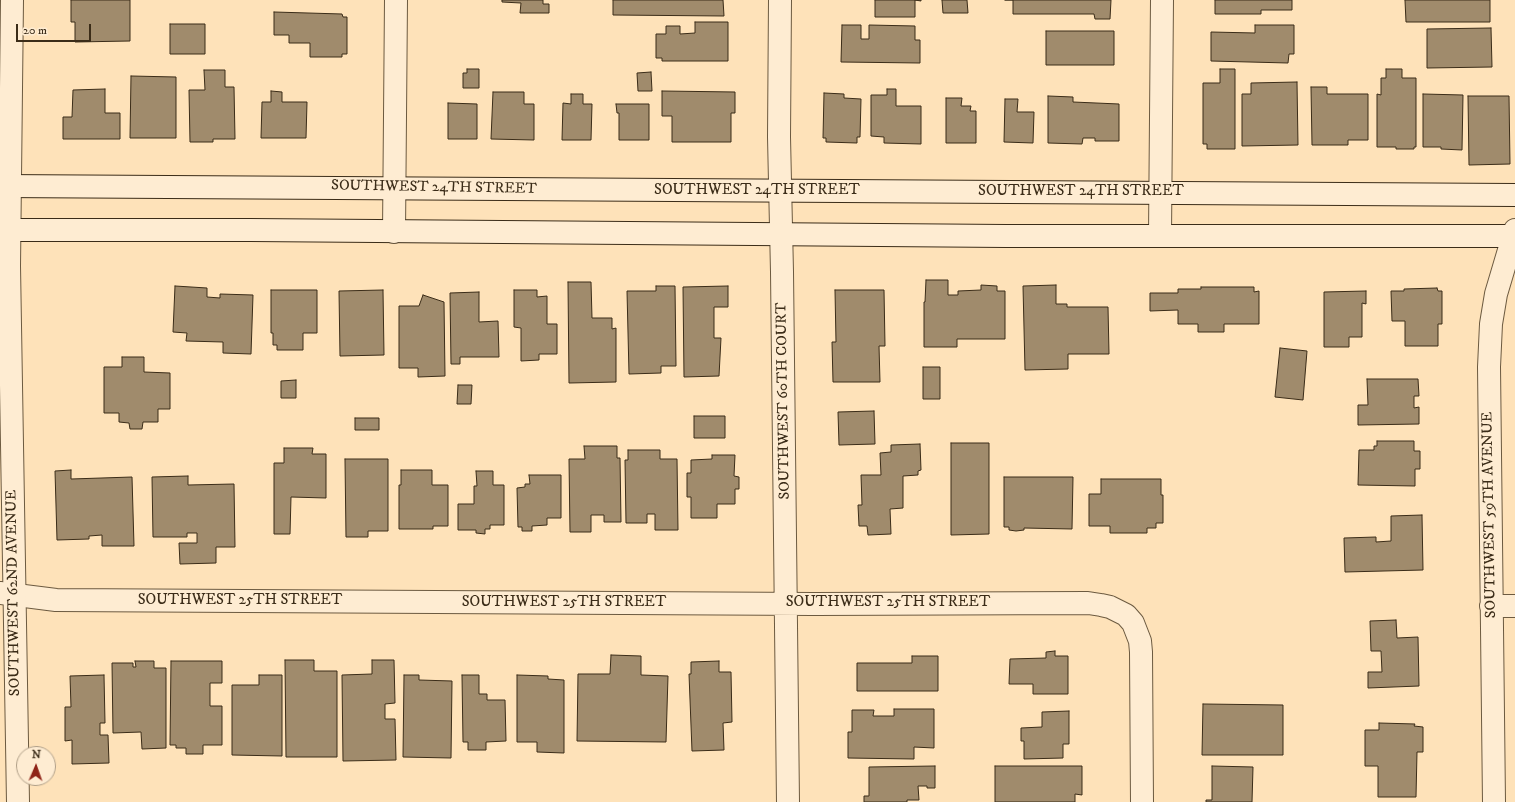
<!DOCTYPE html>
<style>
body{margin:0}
#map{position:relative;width:1515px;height:802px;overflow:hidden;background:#fee2b9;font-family:"IM FELL DW Pica",serif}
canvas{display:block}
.north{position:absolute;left:16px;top:746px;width:40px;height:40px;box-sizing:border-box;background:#feecd2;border:1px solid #b09f88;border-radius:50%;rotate:2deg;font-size:11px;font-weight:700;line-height:16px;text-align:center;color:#3b2c18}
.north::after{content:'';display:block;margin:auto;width:14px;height:18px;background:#8f2418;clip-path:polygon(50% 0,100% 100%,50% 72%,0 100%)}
.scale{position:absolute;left:16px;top:24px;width:75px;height:18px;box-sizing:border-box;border:2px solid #3b2c18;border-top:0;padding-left:5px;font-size:12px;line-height:14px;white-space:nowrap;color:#3b2c18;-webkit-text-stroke:3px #feecd2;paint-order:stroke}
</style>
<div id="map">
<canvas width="1515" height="802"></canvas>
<div class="north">N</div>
<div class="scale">20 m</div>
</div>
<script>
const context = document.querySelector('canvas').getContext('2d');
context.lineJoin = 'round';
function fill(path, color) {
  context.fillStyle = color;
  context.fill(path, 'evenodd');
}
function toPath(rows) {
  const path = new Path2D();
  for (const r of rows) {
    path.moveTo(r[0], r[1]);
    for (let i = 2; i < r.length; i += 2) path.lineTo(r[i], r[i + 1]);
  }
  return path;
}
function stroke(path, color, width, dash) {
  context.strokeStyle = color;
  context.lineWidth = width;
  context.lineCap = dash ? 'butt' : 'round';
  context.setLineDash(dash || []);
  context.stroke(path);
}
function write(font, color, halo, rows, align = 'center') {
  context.font = font + ' "IM FELL DW Pica",serif';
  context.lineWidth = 3;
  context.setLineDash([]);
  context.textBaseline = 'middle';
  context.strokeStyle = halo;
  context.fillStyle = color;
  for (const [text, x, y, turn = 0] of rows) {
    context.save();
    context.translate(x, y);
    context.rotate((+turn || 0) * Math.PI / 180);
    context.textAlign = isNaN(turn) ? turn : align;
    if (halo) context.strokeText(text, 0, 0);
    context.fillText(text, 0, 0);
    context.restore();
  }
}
const building = toPath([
 [71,0,130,0,130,41,75,42,75,22,71,22,71,0],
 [502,0,543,0,543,4,549,4,549,13,520,13,521,3,502,2,502,0],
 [613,0,723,0,724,16,613,15,613,0],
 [875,0,921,0,921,1,915,0,915,17,875,17,875,0],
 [942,0,967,0,968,13,943,13,942,0],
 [1005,0,1111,0,1110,19,1095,19,1094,14,1013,14,1013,0,1005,0],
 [1215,0,1292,0,1292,10,1261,10,1261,14,1215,14,1215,0],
 [1405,0,1490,0,1490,22,1406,22,1405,0],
 [274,12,342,14,343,17,347,17,347,54,342,54,342,57,310,57,310,43,289,43,289,35,274,35,274,12],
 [695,22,728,22,728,61,662,61,662,58,656,58,656,34,666,34,666,26,680,26,680,34,695,33,695,22],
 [170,24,205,24,205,54,170,54,170,24],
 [842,25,861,25,861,39,869,39,869,25,915,26,915,40,920,40,920,63,841,62,842,25],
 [1255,25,1294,25,1294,54,1289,54,1288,63,1211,61,1211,32,1255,33,1255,25],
 [1491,28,1492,67,1427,68,1427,29,1491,28],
 [1046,31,1114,31,1114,65,1046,65,1046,31],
 [467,69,479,69,479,88,463,88,463,73,467,73,467,69],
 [1220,69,1235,69,1235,149,1207,149,1207,144,1203,144,1203,83,1220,83,1220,69],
 [1386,69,1402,69,1402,78,1416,78,1416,147,1414,147,1414,149,1396,149,1396,147,1377,147,1377,94,1381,95,1381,78,1386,78,1386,69],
 [204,70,225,70,225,87,234,87,235,139,213,139,213,142,190,142,189,90,205,90,204,70],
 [651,72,652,91,638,91,637,73,651,72],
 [131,76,176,77,176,138,130,138,131,76],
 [1297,82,1298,145,1242,146,1242,94,1251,94,1251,83,1297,82],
 [1311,87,1327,87,1327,94,1368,94,1368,140,1348,140,1348,145,1312,145,1311,87],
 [105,89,105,113,120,113,120,139,63,139,63,117,72,117,73,90,105,89],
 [887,89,896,89,896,106,921,106,921,144,884,143,884,137,871,136,871,95,887,95,887,89],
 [271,91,282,92,282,102,307,102,306,138,261,138,262,102,271,102,271,91],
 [662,91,735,92,735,113,731,113,731,142,672,142,672,116,662,116,662,91],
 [493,92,524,92,524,104,534,104,534,140,491,139,493,92],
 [824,93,844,94,844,98,861,99,860,137,857,137,857,143,826,142,826,138,823,138,824,93],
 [571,94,583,94,583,104,592,104,591,140,562,140,563,103,571,104,571,94],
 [1423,94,1463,95,1462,150,1441,149,1441,147,1423,147,1423,94],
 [1048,96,1073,97,1073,102,1119,104,1119,141,1095,141,1095,138,1083,138,1082,144,1048,143,1048,96],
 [1468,96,1509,96,1510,164,1469,165,1468,96],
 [946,98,962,98,961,106,971,106,970,111,976,111,976,143,946,143,946,98],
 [1005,99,1018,99,1017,112,1034,112,1033,143,1004,142,1005,99],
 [448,103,477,104,477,139,448,139,448,103],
 [616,104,649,104,649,140,619,140,619,113,617,113,616,104],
 [926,280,948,280,948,295,958,295,958,291,981,290,981,285,997,286,997,291,1005,291,1005,339,957,339,957,347,924,347,924,302,925,302,926,280],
 [568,282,591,282,592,318,612,318,612,329,616,328,616,382,569,383,568,282],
 [1056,285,1056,304,1067,304,1067,307,1108,307,1109,354,1068,354,1068,369,1025,370,1023,286,1056,285],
 [175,286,207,288,207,297,220,298,220,294,253,295,251,354,223,353,223,342,186,341,187,333,173,332,175,286],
 [656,286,675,286,676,366,661,366,661,373,629,374,627,291,656,291,656,286],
 [728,286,728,307,714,307,714,338,721,338,719,376,684,377,683,287,728,286],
 [1201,287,1254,287,1254,292,1259,291,1259,324,1224,324,1224,332,1198,332,1198,324,1178,324,1178,310,1150,311,1150,293,1178,293,1178,289,1201,289,1201,287],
 [1437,288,1438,291,1442,291,1442,324,1438,324,1438,346,1405,346,1405,321,1392,321,1391,291,1404,291,1404,289,1437,288],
 [271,290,317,290,317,333,303,333,303,350,277,350,277,345,273,345,273,333,271,333,271,290],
 [383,290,384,355,340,356,339,291,383,290],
 [514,290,537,290,537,297,547,296,547,324,557,324,557,354,539,354,539,360,521,361,521,328,514,327,514,290],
 [835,290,884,290,885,346,879,346,880,382,833,382,832,342,836,342,835,290],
 [1366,291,1366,304,1362,303,1362,337,1349,337,1349,347,1324,347,1324,292,1366,291],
 [479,292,479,322,498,321,499,357,460,357,460,364,451,364,450,293,479,292],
 [423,295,444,302,445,376,418,377,418,368,399,368,399,306,419,306,423,295],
 [1280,348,1307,351,1303,400,1275,397,1280,348],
 [122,357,144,357,144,372,170,373,170,409,158,409,158,422,143,422,142,429,130,429,129,423,119,422,119,413,104,413,104,367,122,367,122,357],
 [923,367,940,367,940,399,923,399,923,367],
 [1367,379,1418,379,1419,396,1414,396,1414,408,1419,407,1419,424,1358,425,1358,405,1368,405,1367,379],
 [296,380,296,398,281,398,281,381,296,380],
 [458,385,472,385,471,404,457,404,458,385],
 [874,411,875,444,839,445,838,412,874,411],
 [694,416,725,416,725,438,694,438,694,416],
 [355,418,379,418,379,430,355,430,355,418],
 [1377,441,1414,441,1414,451,1420,451,1420,469,1415,469,1415,486,1358,485,1359,450,1374,450,1374,446,1377,446,1377,441],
 [951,443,989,443,989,534,951,535,951,443],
 [920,444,921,470,918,471,918,475,903,476,903,508,890,509,891,534,868,535,867,526,859,526,858,505,862,505,861,475,881,475,880,453,891,452,891,445,920,444],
 [584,446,617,446,617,458,620,458,621,522,604,522,604,515,591,515,591,532,570,532,569,459,585,459,584,446],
 [284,448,313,448,312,454,326,454,326,498,291,497,290,534,274,534,274,463,284,463,284,448],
 [628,450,660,450,660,459,677,459,678,530,655,530,655,514,647,514,647,523,626,523,625,460,628,460,628,450],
 [712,455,735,455,734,476,739,477,739,489,735,489,735,504,717,504,717,518,691,518,691,497,687,497,687,473,691,473,691,460,712,459,712,455],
 [345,459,388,459,388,531,368,531,368,537,346,537,345,459],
 [71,470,71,479,132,477,134,546,102,546,102,535,89,536,89,539,57,540,55,471,71,470],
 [401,470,432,470,432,485,448,485,448,526,433,526,433,529,399,529,399,485,401,485,401,470],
 [476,471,493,471,493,485,504,485,504,525,490,525,490,529,485,529,485,534,476,533,476,530,458,530,458,504,474,504,474,486,477,486,476,471],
 [529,475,561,475,561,518,547,518,547,525,532,526,532,531,522,531,522,527,518,527,517,488,525,487,525,484,530,484,529,475],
 [188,476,188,485,234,484,235,547,216,547,216,563,180,564,179,543,197,543,197,533,187,533,187,537,153,537,152,477,188,476],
 [1004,477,1073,477,1072,529,1024,528,1024,530,1016,531,1009,530,1009,527,1004,527,1004,477],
 [1101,479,1161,479,1161,495,1163,495,1163,523,1156,523,1156,528,1147,528,1147,533,1110,533,1110,526,1089,526,1089,494,1101,494,1101,479],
 [1422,515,1423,570,1345,572,1344,538,1376,537,1376,542,1391,541,1391,516,1422,515],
 [1396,620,1397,638,1418,637,1419,686,1368,688,1368,672,1382,672,1381,651,1371,651,1370,621,1396,620],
 [1055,651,1055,656,1068,656,1068,694,1033,694,1033,684,1009,684,1010,659,1046,658,1046,652,1055,651],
 [611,655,641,656,641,675,668,676,666,742,577,741,578,674,610,674,611,655],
 [912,656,938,656,938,691,857,691,857,663,912,663,912,656],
 [285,660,314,660,314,671,337,671,337,757,286,757,285,660],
 [372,660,394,660,395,703,385,704,385,719,395,719,396,760,343,761,342,675,372,674,372,660],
 [135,661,154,661,154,668,166,668,166,748,142,749,141,732,113,733,112,663,133,663,133,667,136,667,135,661],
 [171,661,222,661,222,683,210,683,210,706,222,706,222,745,203,745,203,754,186,754,186,748,176,748,176,745,170,745,171,661],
 [719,661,719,672,731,672,732,722,723,723,724,750,692,751,689,674,691,674,691,662,719,661],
 [104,675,105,723,100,723,100,735,108,735,109,763,72,764,72,740,65,741,65,707,71,707,70,676,104,675],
 [259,675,282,675,282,756,232,755,232,685,259,685,259,675],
 [404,675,419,675,419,680,452,681,451,758,403,757,404,675],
 [462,675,479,675,479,694,487,694,487,700,505,700,506,741,486,742,486,750,468,750,468,742,463,742,462,675],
 [517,675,548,676,548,679,564,680,564,753,537,752,537,742,517,742,517,675],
 [1203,704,1283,705,1283,755,1202,755,1203,704],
 [894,709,934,709,934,748,914,747,914,759,848,758,848,732,852,732,852,710,874,710,873,716,894,716,894,709],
 [1069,711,1069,744,1063,744,1063,758,1024,759,1024,741,1021,741,1021,728,1042,727,1042,712,1069,711],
 [1379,723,1415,724,1414,726,1423,727,1423,752,1417,752,1416,797,1378,797,1378,766,1365,766,1365,730,1379,730,1379,723],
 [935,766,935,788,927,788,927,786,918,786,919,800,907,800,907,802,864,802,864,796,869,796,869,767,935,766],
 [995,766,1082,766,1082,795,1075,794,1075,802,995,802,995,766],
 [1212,766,1253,767,1252,802,1206,802,1206,800,1212,800,1212,766]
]);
fill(building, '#a08b6c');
stroke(building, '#3b2c18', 1);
const minor = toPath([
 [780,0,779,137,782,272,788,802],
 [394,232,396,0],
 [1160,235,1162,0],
 [0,593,56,600,814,604,1088,603,1101,605,1110,607,1126,615,1133,623,1140,641,1141,652,1142,802],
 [1491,606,1515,606],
 [1494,802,1489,367,1491,324,1496,294,1515,230]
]);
const tertiary = toPath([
 [12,0,9,266,18,802]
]);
const secondary = toPath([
 [0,186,1515,195],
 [0,230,251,230,1006,236,1515,236]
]);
stroke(minor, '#6c5a40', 24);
stroke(tertiary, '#6c5a40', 24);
stroke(secondary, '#3b2c18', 24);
stroke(minor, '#feecd2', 22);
stroke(tertiary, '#feecd2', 22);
stroke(secondary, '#feecd2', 22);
write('15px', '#3b2c18', '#feecd2', [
 ["SOUTHWEST 24TH STREET",434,188,1],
 ["SOUTHWEST 24TH STREET",757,191],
 ["SOUTHWEST 24TH STREET",1081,192],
 ["SOUTHWEST 60TH COURT",784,401,-91],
 ["SOUTHWEST 59TH AVENUE",1490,515,-91],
 ["SOUTHWEST 62ND AVENUE",14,593,-91],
 ["SOUTHWEST 25TH STREET",240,601],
 ["SOUTHWEST 25TH STREET",564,603],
 ["SOUTHWEST 25TH STREET",888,603]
]);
</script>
